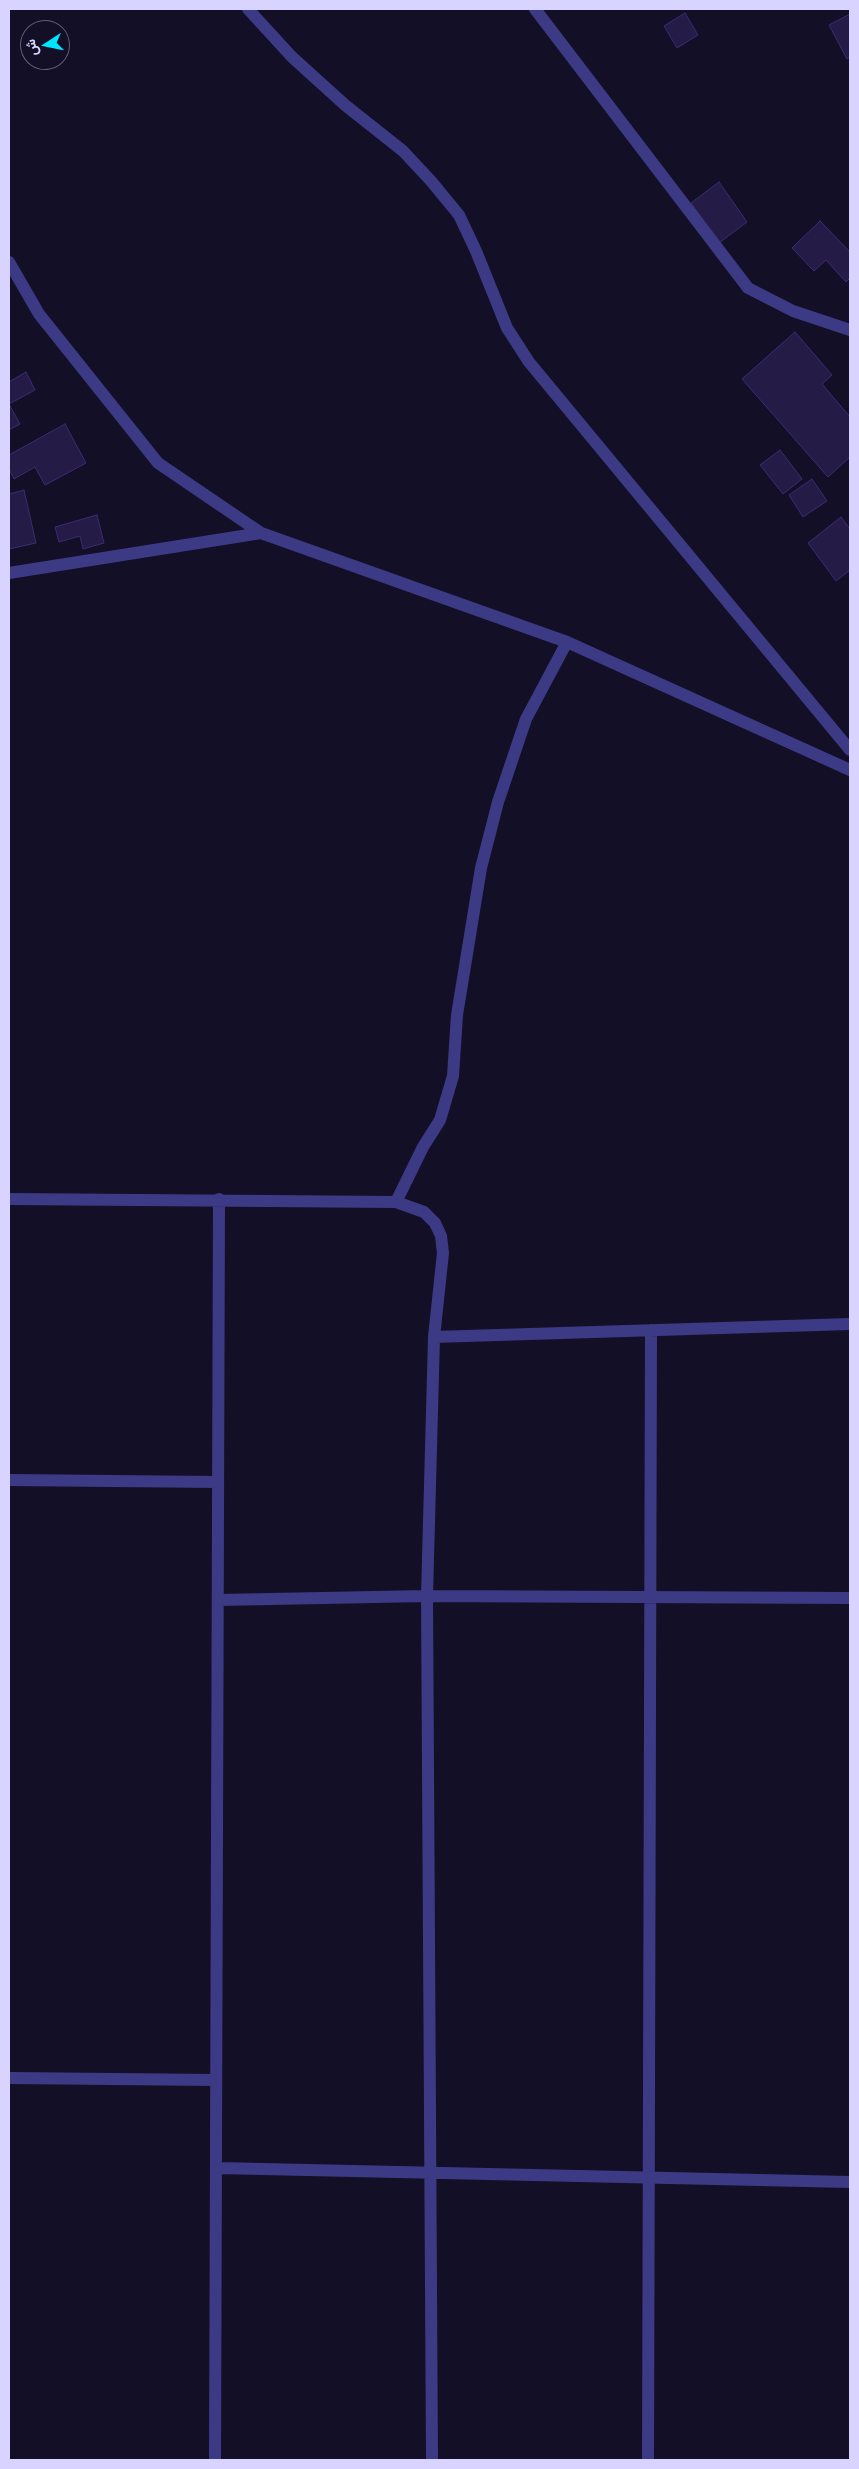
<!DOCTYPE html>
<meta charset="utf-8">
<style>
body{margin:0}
#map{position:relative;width:859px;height:2469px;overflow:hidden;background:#130f26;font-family:"Golos Text",Vazirmatn,sans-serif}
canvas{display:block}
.frame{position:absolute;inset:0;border:10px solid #d9d4ff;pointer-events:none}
.north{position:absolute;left:20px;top:20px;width:50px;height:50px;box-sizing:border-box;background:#130f26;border:1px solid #625e7d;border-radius:50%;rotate:259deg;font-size:14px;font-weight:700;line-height:20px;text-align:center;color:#d9d4ff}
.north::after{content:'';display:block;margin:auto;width:18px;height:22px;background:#00e5ff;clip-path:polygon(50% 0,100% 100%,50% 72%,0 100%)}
</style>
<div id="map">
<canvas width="859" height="2469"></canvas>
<div class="frame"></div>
<div class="north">ش</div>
</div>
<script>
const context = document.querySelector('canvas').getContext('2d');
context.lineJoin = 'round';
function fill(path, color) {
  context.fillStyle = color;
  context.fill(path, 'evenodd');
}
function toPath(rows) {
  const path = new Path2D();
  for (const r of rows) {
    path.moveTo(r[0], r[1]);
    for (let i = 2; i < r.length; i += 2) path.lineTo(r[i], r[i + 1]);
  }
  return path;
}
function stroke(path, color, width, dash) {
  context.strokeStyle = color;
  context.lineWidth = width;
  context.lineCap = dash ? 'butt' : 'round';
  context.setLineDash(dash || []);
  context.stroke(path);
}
const building = toPath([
 [685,13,698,35,677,48,664,26,685,13],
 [850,14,850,57,847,59,829,25,850,14],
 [719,182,747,222,719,243,691,203,719,182],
 [820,221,850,252,850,278,846,282,826,260,814,271,792,248,820,221],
 [795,332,832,375,822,384,850,417,850,457,828,477,742,379,795,332],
 [26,372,35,390,9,404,9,382,26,372],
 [9,404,20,424,9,430,9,404],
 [65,424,86,463,45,485,35,467,14,479,9,469,9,455,65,424],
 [780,450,802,479,783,494,760,465,780,450],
 [812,479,827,501,803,517,789,495,812,479],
 [24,490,36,543,9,549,9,494,24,490],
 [97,515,104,543,83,549,80,536,59,542,55,527,97,515],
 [841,517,850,529,850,570,836,581,808,543,841,517]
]);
fill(building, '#241b47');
stroke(building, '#3b2d73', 1);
stroke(toPath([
 [248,9,292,57,345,105,403,151,431,181,459,215,476,251,507,328,529,362,850,750],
 [535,9,748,288,793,311,850,330],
 [9,262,39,314,158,463,261,533,567,642,850,770],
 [9,573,261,533],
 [9,1199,396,1202,424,1212,435,1223,441,1236,443,1253,434,1337,427,1596,432,2460],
 [396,1202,423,1147,440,1120,453,1076,457,1015,481,868,498,802,526,719,567,642],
 [434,1337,850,1324],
 [9,1480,218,1482],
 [218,1600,427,1596,850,1598],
 [9,2078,216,2080],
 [217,2168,850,2182],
 [215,2460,219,1199],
 [648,2460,651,1330]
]), '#3d3a85', 12);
</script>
